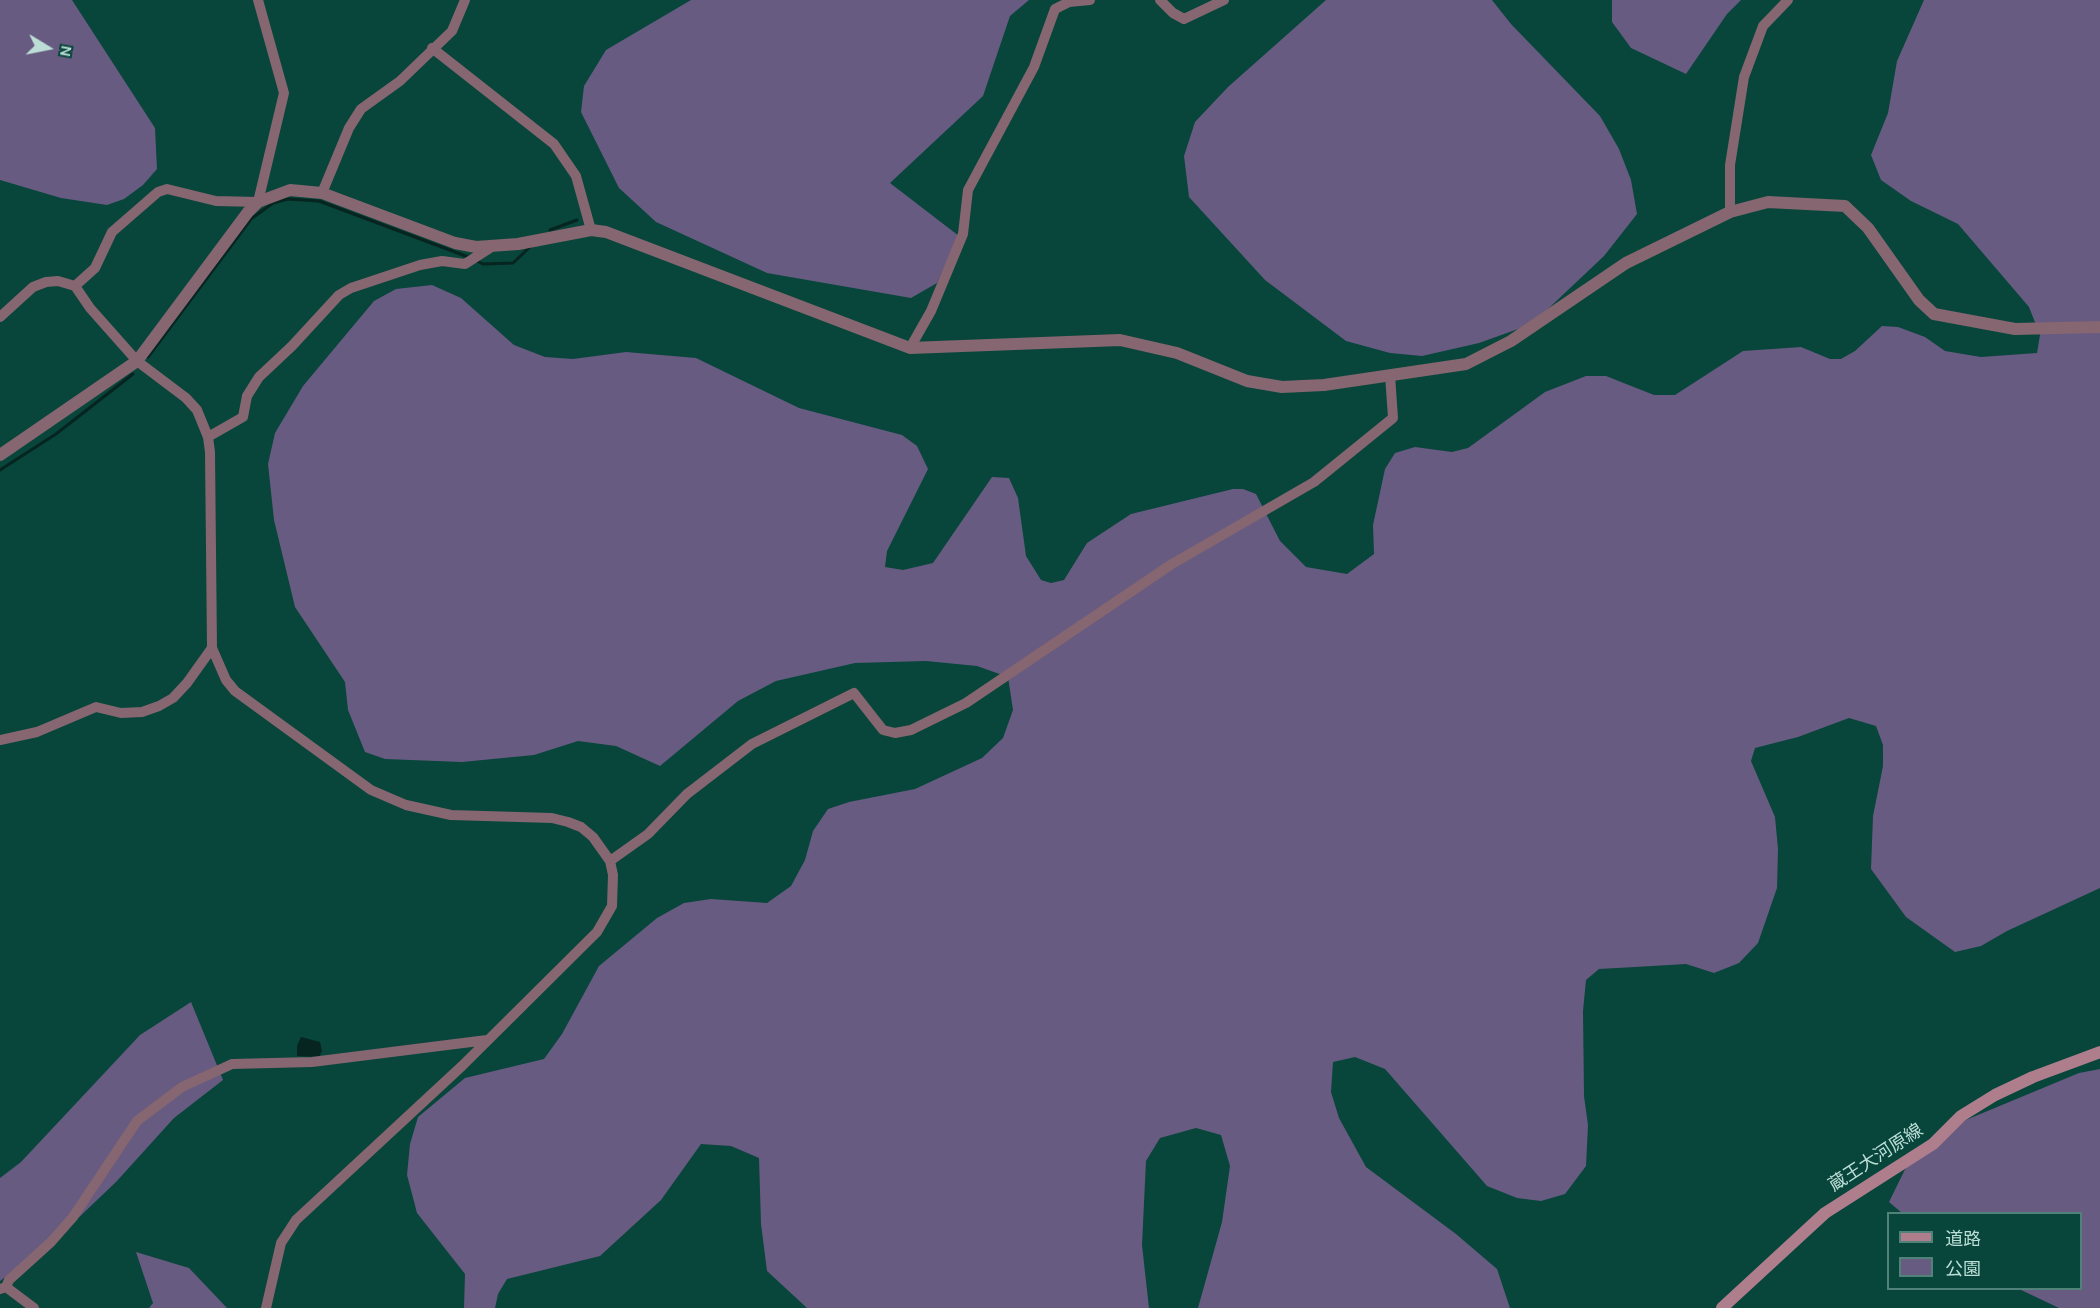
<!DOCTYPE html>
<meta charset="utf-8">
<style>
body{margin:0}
#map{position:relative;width:2100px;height:1308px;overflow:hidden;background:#08453b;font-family:Karla,"Noto Sans JP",sans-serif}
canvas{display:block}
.legend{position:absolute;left:1887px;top:1212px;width:195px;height:78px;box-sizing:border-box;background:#08453b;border:2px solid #508279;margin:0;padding:8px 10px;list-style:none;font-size:18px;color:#bcded6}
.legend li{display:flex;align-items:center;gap:12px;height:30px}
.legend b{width:30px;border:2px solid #508279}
.north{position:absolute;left:18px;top:18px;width:60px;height:60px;-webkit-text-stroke:4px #08453b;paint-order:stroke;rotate:100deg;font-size:16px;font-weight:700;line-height:24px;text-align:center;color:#bcded6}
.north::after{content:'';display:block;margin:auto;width:21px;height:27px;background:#bcded6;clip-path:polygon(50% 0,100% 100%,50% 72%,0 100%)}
</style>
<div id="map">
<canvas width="2100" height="1308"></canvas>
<ul class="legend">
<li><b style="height:8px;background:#af7e8d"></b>道路</li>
<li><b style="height:16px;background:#675b81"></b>公園</li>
</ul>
<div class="north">N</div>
</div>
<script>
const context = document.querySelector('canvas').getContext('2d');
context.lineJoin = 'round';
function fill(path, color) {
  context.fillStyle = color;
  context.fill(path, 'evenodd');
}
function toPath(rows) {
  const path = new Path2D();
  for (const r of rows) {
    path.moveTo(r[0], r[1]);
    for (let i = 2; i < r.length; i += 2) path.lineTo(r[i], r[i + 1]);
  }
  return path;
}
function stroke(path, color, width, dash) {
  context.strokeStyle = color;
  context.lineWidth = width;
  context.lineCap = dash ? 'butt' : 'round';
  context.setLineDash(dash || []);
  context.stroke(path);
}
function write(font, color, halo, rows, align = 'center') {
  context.font = font + ' Karla,"Noto Sans JP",sans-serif';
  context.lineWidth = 4.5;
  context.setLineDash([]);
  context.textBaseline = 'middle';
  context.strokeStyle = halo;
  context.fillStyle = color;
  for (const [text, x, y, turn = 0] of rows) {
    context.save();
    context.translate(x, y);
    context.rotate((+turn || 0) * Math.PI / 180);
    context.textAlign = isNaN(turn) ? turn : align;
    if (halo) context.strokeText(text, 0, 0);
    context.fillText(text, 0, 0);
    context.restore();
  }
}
fill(toPath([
 [0,0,72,0,155,128,157,169,143,185,124,199,107,205,61,198,0,180],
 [691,0,1029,0,1010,16,983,96,890,183,959,236,937,283,911,298,767,273,656,222,619,188,581,112,584,86,606,50],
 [1326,0,1492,0,1511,24,1600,116,1619,149,1631,180,1637,214,1604,256,1532,324,1479,343,1422,356,1390,353,1346,341,1265,280,1189,197,1184,156,1195,122,1228,87],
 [1612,0,1741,0,1727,14,1686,74,1631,48,1612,22],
 [1924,0,2100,0,2100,888,2007,931,1981,946,1955,952,1906,917,1871,869,1873,816,1883,766,1883,745,1876,726,1849,718,1798,737,1755,748,1751,761,1775,817,1778,849,1777,888,1758,943,1739,963,1714,973,1686,964,1635,967,1599,969,1586,980,1583,1011,1584,1096,1588,1125,1586,1166,1565,1194,1541,1201,1517,1198,1487,1186,1385,1069,1355,1057,1333,1062,1331,1092,1339,1118,1366,1167,1456,1234,1497,1269,1510,1308,1198,1308,1222,1222,1230,1166,1221,1135,1196,1128,1160,1138,1146,1161,1142,1245,1149,1308,807,1308,767,1271,761,1224,759,1158,731,1146,701,1144,661,1200,600,1256,507,1279,498,1294,495,1308,464,1308,465,1274,417,1213,407,1175,410,1144,418,1117,465,1078,544,1059,562,1034,599,966,657,918,684,903,711,899,767,903,791,886,805,860,813,831,828,809,849,802,915,789,982,758,1003,738,1013,710,1008,677,977,666,926,661,855,663,776,681,738,701,660,766,616,746,578,741,534,755,462,762,385,759,365,752,348,710,345,682,295,607,274,520,268,464,275,433,303,386,374,301,396,289,432,285,461,298,514,345,545,357,573,359,626,352,696,358,799,408,902,435,917,446,928,469,887,551,885,567,903,570,933,563,992,477,1009,478,1018,498,1026,556,1041,580,1051,583,1064,580,1087,543,1131,514,1233,489,1243,489,1256,494,1280,541,1306,567,1347,574,1374,554,1373,525,1385,469,1395,453,1415,447,1452,452,1468,448,1545,392,1586,376,1606,376,1654,395,1675,395,1743,351,1801,347,1830,359,1841,359,1855,351,1882,326,1898,327,1925,337,1945,351,1981,357,2037,353,2040,335,2029,307,1958,224,1911,201,1881,180,1871,155,1888,113,1897,61],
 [191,1002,223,1080,174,1118,116,1182,54,1241,0,1281,0,1178,21,1162,140,1035],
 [2100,1069,2100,1308,2059,1308,2019,1289,2080,1288,2080,1214,1902,1213,1889,1202,1915,1149,1961,1122,2079,1073],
 [136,1252,189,1268,227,1308,149,1308,153,1303]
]), '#675b81');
fill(toPath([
 [301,1037,320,1042,322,1051,319,1057,297,1056,297,1046]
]), '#062520');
stroke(toPath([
 [550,230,577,220],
 [477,261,483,264,513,263,531,246],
 [148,357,251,219,273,203,288,199,319,201,471,258],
 [0,470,56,434,133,374]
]), '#062520', 3);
stroke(toPath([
 [1160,0,1173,13,1184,19,1224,0],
 [432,48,554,144,576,176,591,230],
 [322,193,349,128,361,109,400,81,452,31,465,0],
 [1730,212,1730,165,1744,77,1763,26,1788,0],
 [75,286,95,268,112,232,158,192,167,189,216,201,258,202,284,93,258,0],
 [0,317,33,287,46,282,58,281,75,286,90,308,137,361,186,398,197,410,208,437,210,452,212,648,226,680,235,691,371,790,406,805,451,815,552,818,568,822,581,827,593,837,610,861,613,875,612,906,597,932,462,1066,296,1220,281,1243,266,1308],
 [910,348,931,311,963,234,968,190,1034,67,1055,9,1069,2,1090,0],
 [208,437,243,417,247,396,259,377,292,346,339,295,351,288,420,265,442,261,465,264,490,248],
 [0,740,37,732,96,707,121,713,142,712,159,706,173,698,187,683,212,648],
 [610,861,648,834,687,794,752,744,854,693,883,730,895,733,911,730,966,703,1172,564,1314,482,1393,418,1390,375],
 [6,1287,34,1308],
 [0,1289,6,1287,9,1280,51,1242,73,1217,137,1121,182,1087,232,1064,312,1062,487,1040]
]), '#866670', 10);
stroke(toPath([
 [0,455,137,361,248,212,258,202,290,190,322,193,455,243,476,247,518,244,591,230,606,232,910,348,1120,340,1177,353,1247,381,1282,387,1324,385,1466,364,1511,341,1626,263,1730,212,1768,202,1845,206,1868,228,1919,300,1934,314,2015,329,2100,327]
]), '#866670', 12);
stroke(toPath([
 [1722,1308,1825,1213,1933,1144,1961,1116,1995,1095,2033,1077,2100,1052]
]), '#af7e8d', 12);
write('18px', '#bcded6', '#08453b', [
 ["蔵王大河原線",1876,1158,-33]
]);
</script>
